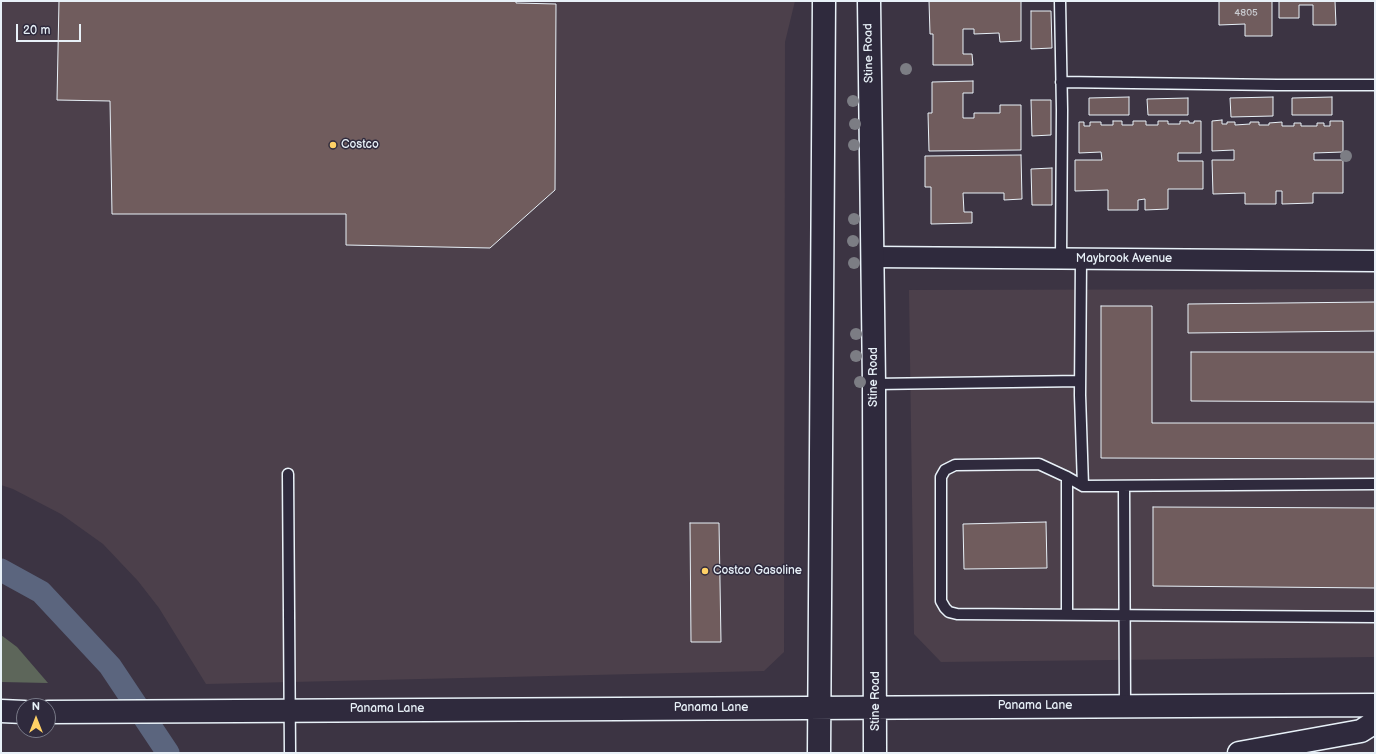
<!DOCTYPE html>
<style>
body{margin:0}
#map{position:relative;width:1376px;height:754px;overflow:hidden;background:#3c3443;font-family:"Balsamiq Sans",sans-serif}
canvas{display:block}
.frame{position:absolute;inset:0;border:2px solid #e8f1f8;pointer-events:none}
.north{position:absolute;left:16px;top:698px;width:40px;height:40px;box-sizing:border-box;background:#2f2a3d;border:1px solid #797a88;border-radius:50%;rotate:0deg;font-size:11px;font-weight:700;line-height:16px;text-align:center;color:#e8f1f8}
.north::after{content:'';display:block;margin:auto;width:14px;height:18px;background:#ffd166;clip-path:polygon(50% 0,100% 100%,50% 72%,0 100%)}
.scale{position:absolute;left:16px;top:24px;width:65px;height:18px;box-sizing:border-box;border:2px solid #e8f1f8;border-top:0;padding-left:5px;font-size:12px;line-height:14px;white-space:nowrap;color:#e8f1f8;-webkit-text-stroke:3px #2f2a3d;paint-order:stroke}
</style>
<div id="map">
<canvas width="1376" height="754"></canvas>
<div class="frame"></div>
<div class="north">N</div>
<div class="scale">20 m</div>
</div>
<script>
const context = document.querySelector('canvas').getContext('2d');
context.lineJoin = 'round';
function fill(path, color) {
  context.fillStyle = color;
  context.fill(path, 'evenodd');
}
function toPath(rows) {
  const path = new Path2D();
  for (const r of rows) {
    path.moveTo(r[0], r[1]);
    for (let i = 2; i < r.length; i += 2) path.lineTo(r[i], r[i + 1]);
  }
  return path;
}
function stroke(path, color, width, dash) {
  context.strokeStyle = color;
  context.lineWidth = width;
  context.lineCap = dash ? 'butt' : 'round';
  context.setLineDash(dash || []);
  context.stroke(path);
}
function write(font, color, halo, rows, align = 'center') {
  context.font = font + ' "Balsamiq Sans",sans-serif';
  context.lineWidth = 3;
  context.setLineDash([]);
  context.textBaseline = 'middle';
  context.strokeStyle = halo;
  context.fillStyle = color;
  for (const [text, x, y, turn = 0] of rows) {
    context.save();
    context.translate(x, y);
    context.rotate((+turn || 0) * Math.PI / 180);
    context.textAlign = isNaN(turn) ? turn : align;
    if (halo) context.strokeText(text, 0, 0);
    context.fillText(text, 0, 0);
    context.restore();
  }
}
fill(toPath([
 [1,1,795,1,785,42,784,652,764,671,206,684,159,608,138,581,103,544,61,514,13,489,1,485],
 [1375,289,1375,657,941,662,914,634,909,290]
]), '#4c404b');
fill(toPath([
 [1,635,17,647,48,683,1,682]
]), '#5d665a');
stroke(toPath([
 [1,570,41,592,110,666,168,753]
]), '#5b657e', 23);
const building = toPath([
 [59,1,516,1,516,3,556,4,555,190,490,248,346,245,346,214,112,214,110,101,57,100,59,1],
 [929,1,1021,1,1021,41,1000,42,999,33,974,34,974,29,963,29,963,54,972,54,973,65,933,65,933,34,930,34,929,1],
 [1219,1,1272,1,1272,36,1245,36,1245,24,1219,25,1219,1],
 [1279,1,1335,1,1336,25,1313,25,1313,5,1299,5,1299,18,1279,18,1279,1],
 [1031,11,1051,11,1052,48,1031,49,1031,11],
 [973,81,973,93,963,93,963,118,974,118,974,113,1000,113,1000,105,1021,105,1021,150,929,151,928,113,932,113,932,82,973,81],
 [1129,97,1129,115,1089,115,1089,98,1129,97],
 [1273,97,1273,116,1231,117,1230,98,1273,97],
 [1332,97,1332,115,1292,115,1292,98,1332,97],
 [1188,98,1188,115,1148,115,1147,99,1188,98],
 [1031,100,1051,100,1051,135,1032,136,1031,100],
 [1222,120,1222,124,1227,124,1227,122,1235,122,1235,125,1250,124,1250,122,1259,122,1259,125,1269,125,1269,123,1282,122,1282,126,1294,126,1294,123,1301,123,1301,126,1317,126,1317,123,1324,123,1324,126,1330,126,1330,121,1343,121,1343,152,1314,153,1314,160,1343,160,1343,193,1313,193,1313,203,1282,204,1282,191,1276,191,1276,204,1245,204,1245,193,1213,194,1212,160,1234,160,1234,150,1212,151,1212,121,1222,120],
 [1113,121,1122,121,1122,125,1133,125,1133,121,1146,121,1146,125,1158,125,1158,121,1168,121,1168,124,1180,124,1180,121,1189,121,1189,123,1194,123,1194,121,1201,121,1201,153,1178,153,1178,161,1203,161,1203,189,1168,189,1168,209,1145,210,1145,199,1138,200,1138,210,1108,210,1108,190,1075,191,1075,160,1102,160,1101,152,1079,153,1079,122,1084,122,1084,126,1090,126,1090,122,1101,122,1101,125,1113,125,1113,121],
 [1021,155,1022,199,1004,200,1004,193,963,193,964,212,972,212,972,223,931,224,931,187,925,187,925,156,1021,155],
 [1052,168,1052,205,1032,205,1031,169,1052,168],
 [1375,302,1375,331,1188,333,1188,304,1375,302],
 [1101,306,1152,306,1152,423,1375,423,1375,459,1101,458,1101,306],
 [1191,352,1375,352,1375,402,1191,401,1191,352],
 [1153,507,1375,508,1375,588,1153,586,1153,507],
 [1046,522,1047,568,964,569,963,524,1046,522],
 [690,523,719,523,721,642,691,642,690,523]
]);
fill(building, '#705c5d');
stroke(building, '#e8f1f8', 1);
const service = toPath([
 [1060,1,1062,110,1061,259],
 [1061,82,1277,85,1375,85],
 [1081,259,1080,395,1083,486],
 [874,384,1080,381],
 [288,474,290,753],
 [1375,484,1083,486,1067,477,1039,464,955,465,945,470,941,477,941,601,945,608,949,612,957,614,1375,617],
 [1124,486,1125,706],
 [1067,614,1067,477]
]);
const minor = toPath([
 [873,257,1375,261]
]);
const secondary = toPath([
 [869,1,874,384,875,753],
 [1,711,24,712],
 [48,712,1375,705],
 [819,753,824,1],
 [1239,753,1361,731,1375,722]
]);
stroke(service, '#e8f1f8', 13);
stroke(minor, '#e8f1f8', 23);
stroke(secondary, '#e8f1f8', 25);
stroke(service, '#2f2a3d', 10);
stroke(minor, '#2f2a3d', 20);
stroke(secondary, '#2f2a3d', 22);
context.fillStyle = '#7c7d84';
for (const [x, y] of [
 [906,69],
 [853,101],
 [855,124],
 [854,145],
 [1346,156],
 [854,219],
 [853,241],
 [854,263],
 [856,334],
 [856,356],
 [860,382]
]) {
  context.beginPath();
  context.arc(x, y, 6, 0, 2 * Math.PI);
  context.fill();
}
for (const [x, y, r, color] of [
 [333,145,4,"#ffd166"],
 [705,571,4,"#ffd166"]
]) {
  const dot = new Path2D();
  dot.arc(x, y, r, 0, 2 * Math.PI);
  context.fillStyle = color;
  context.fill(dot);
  stroke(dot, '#2f2a3d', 1.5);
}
write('10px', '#caccd1', null, [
 ["4805",1246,13]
]);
write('12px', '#e8f1f8', '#2f2a3d', [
 ["Stine Road",869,53,-91],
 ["Maybrook Avenue",1124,259],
 ["Stine Road",874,377,-90],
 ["Stine Road",876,701,-90],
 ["Panama Lane",1035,706],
 ["Panama Lane",711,708],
 ["Panama Lane",387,709]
]);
write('12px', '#e8f1f8', '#2f2a3d', [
 ["Costco",341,145],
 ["Costco Gasoline",713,571]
], 'left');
</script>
